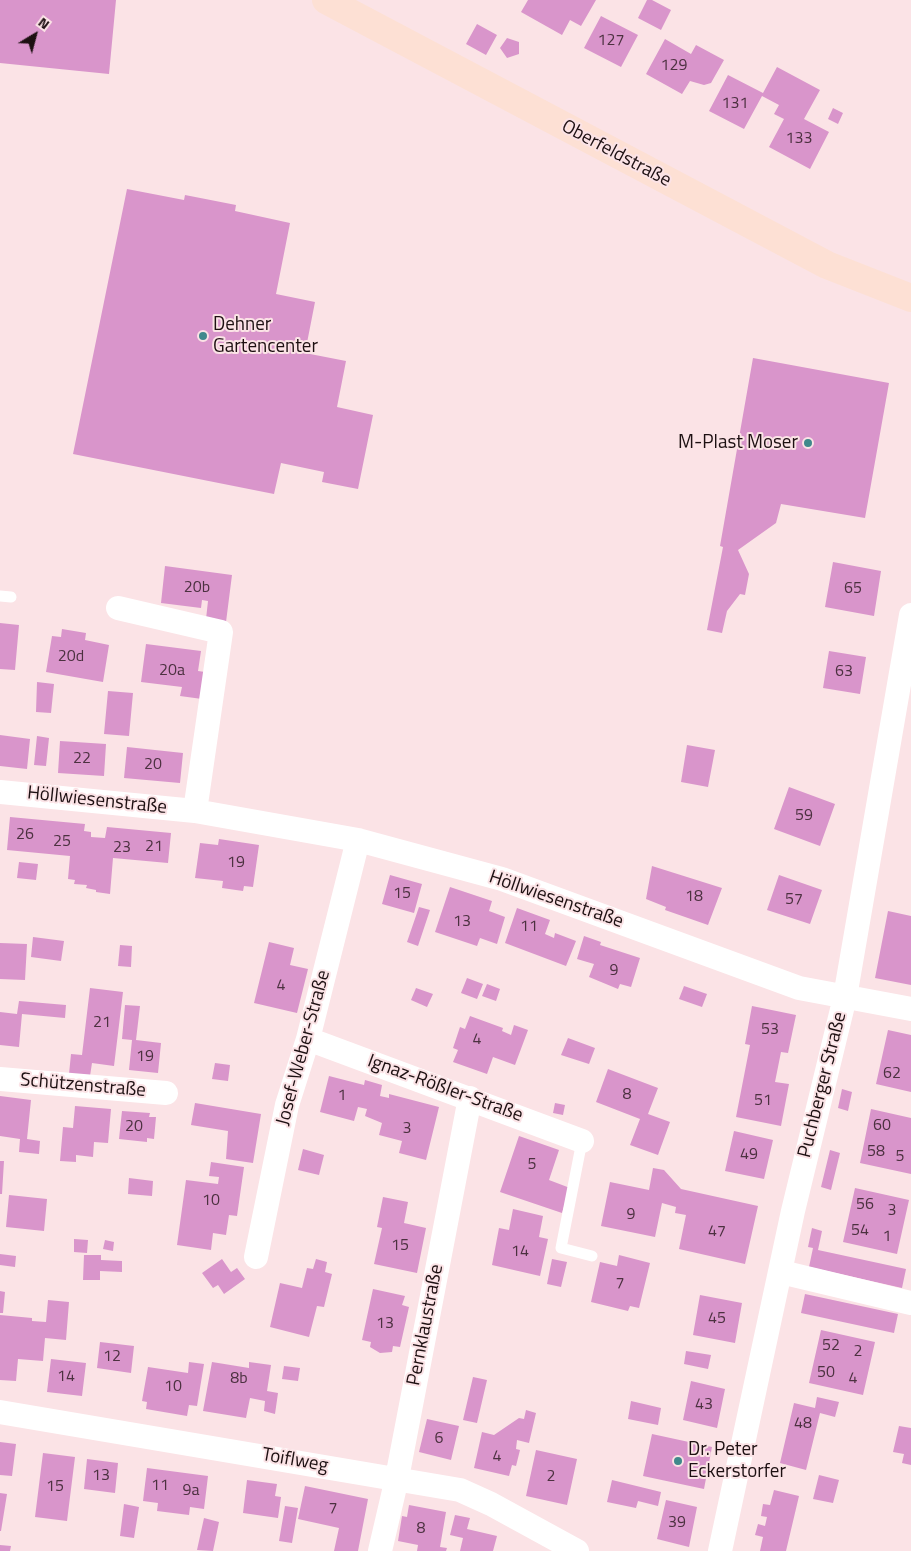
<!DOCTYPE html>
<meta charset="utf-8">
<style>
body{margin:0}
#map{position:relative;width:911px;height:1551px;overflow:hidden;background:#fbe3e6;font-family:"Titillium Web",sans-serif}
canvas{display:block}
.north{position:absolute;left:10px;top:10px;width:50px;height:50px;-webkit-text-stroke:4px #fbe3e6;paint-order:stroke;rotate:37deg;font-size:14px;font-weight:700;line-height:20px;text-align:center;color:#1d1012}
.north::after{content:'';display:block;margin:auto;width:18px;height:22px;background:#1d1012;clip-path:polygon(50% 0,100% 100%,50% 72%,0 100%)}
</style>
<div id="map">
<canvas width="911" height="1551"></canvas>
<div class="north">N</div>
</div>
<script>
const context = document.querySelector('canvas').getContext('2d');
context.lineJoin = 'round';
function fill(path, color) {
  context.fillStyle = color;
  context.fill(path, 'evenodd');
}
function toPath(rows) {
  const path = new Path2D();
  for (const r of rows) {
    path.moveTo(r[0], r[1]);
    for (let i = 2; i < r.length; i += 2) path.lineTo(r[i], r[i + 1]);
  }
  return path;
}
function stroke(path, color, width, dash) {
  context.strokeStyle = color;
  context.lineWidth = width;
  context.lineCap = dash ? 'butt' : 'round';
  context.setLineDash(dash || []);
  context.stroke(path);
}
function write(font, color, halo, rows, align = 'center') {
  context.font = font + ' "Titillium Web",sans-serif';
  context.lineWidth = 4;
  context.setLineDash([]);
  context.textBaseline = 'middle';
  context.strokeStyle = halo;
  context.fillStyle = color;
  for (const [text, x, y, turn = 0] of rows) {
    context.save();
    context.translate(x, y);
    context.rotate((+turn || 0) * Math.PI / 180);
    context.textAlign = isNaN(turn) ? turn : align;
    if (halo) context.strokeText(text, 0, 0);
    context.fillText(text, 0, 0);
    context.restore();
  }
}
fill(toPath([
 [0,0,116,0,109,74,0,63],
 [528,0,596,0,581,26,570,20,562,35,521,12],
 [647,0,652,0,671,10,661,30,638,18],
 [601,16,638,35,621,67,584,48],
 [477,24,497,35,486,55,466,44],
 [507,38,519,42,519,54,507,58,500,48],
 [665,39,691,54,696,45,724,60,711,83,704,85,690,81,682,94,646,74],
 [777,67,820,90,804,119,829,132,810,169,769,147,784,119,774,114,779,105,762,96,744,129,709,111,728,75,763,93],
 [833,108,843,113,838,124,828,119],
 [127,189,184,200,185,195,236,205,235,211,290,223,276,294,315,302,305,353,346,361,337,407,373,415,358,489,322,482,324,472,281,463,274,494,73,454],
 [753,358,889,383,865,518,781,504,776,523,738,550,749,574,745,595,740,594,727,611,722,633,707,630,723,547,720,546],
 [833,562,881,571,874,616,825,607],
 [165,566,232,575,226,622,206,619,208,601,202,600,201,608,161,603],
 [0,623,19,625,15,670,0,669],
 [62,629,86,633,85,640,109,645,103,682,46,672,52,636,61,637],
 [146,644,201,651,198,671,205,672,202,699,180,696,182,687,141,682],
 [829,651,866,657,860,694,823,688],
 [37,682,54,684,51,713,36,712],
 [108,691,133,693,129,736,104,734],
 [0,735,30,739,27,769,0,766],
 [37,736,49,738,46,766,34,765],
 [60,741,106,744,104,776,58,773],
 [687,745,715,750,708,787,681,782],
 [127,747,183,753,180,783,124,778],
 [789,787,835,804,820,846,774,829],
 [10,817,85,824,84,831,91,832,91,837,105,838,107,827,171,833,168,863,113,858,110,894,96,892,96,890,86,888,87,885,74,884,75,880,68,879,70,856,7,850],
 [219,839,259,845,253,887,244,886,243,891,222,888,223,881,195,878,200,843,218,845],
 [19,862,38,864,36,880,17,878],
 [652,866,722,888,708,925,665,910,666,907,646,899],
 [390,875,422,884,414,913,382,904],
 [779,875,822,890,810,924,767,910],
 [450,887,492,901,489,911,505,917,497,944,480,938,477,946,435,932],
 [419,907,430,910,418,946,407,942],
 [517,908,550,920,545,934,554,938,555,933,576,941,566,966,505,943],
 [888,911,911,916,911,985,875,978],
 [584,936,601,942,600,945,640,958,631,987,620,984,618,989,589,977,594,964,577,959],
 [33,937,64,941,61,961,31,957],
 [269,942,294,948,290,965,308,969,297,1013,254,1003],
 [0,943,27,944,25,980,0,979],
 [120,945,132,946,131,967,118,966],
 [467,978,483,984,477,999,461,993],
 [487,984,500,989,496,1001,482,996],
 [684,986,707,994,702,1007,679,999],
 [90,988,123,992,114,1066,92,1063,90,1076,69,1074,71,1054,82,1055],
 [416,988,433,994,427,1007,411,1000],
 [19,1001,66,1005,65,1018,22,1014,19,1047,0,1045,0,1012,17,1014],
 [125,1005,140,1006,136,1040,161,1043,158,1073,129,1070,132,1040,122,1039],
 [752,1006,796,1015,788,1053,781,1052,775,1082,789,1084,781,1126,736,1117,750,1045,745,1044],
 [470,1016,503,1028,502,1031,511,1035,514,1025,528,1030,515,1065,493,1057,487,1074,453,1062,458,1050,453,1048,460,1027,465,1029],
 [888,1030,911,1035,911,1092,876,1084],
 [568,1038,595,1048,589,1064,561,1055],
 [215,1063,230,1065,228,1081,212,1079],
 [608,1069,658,1088,648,1114,670,1122,658,1155,630,1145,640,1119,596,1102],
 [329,1076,364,1085,365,1080,382,1085,380,1096,389,1098,389,1094,439,1107,426,1160,399,1153,402,1141,379,1135,382,1123,365,1116,367,1109,358,1107,354,1121,320,1112],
 [842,1089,852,1092,848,1111,838,1108],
 [0,1096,31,1100,27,1139,40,1141,39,1154,19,1152,20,1139,0,1136],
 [195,1103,261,1114,253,1163,226,1159,228,1131,191,1125],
 [555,1103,565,1105,563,1115,553,1113],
 [75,1106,111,1109,108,1143,94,1142,93,1157,76,1155,76,1162,60,1161,63,1127,73,1128],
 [871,1109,911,1118,911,1174,860,1163],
 [122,1111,150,1113,149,1117,156,1117,154,1139,147,1138,147,1142,119,1139],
 [734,1131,773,1140,764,1179,725,1171],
 [519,1136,559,1150,549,1180,570,1188,562,1213,500,1192],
 [303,1149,324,1155,319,1175,298,1170],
 [830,1150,840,1153,831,1190,821,1187],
 [0,1161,4,1161,2,1194,0,1194],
 [211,1162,244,1167,237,1216,229,1215,226,1235,213,1233,211,1250,177,1245,186,1180,218,1184,219,1177,209,1176],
 [653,1168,664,1170,681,1189,758,1206,745,1264,679,1249,686,1215,675,1213,676,1207,662,1203,655,1237,601,1226,610,1182,649,1190],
 [129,1178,153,1181,152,1196,128,1194],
 [855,1188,909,1200,897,1254,843,1242],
 [9,1195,47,1199,44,1231,6,1227],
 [383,1197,408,1202,404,1223,426,1228,417,1273,374,1264,382,1228,377,1227],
 [513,1209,543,1216,539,1237,548,1239,540,1276,492,1265,499,1228,509,1230],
 [812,1228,822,1231,818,1250,906,1269,902,1288,809,1267,813,1248,808,1247],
 [74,1239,88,1240,87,1253,74,1252],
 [105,1240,114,1242,113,1251,103,1249],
 [0,1254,16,1256,15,1267,0,1265],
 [84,1255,101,1255,101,1260,122,1261,122,1272,100,1271,100,1280,83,1280],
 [619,1255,650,1263,639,1308,630,1306,628,1311,591,1302,600,1262,617,1266],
 [222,1259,231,1272,237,1268,245,1279,224,1294,218,1285,213,1288,202,1273],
 [316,1259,327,1262,325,1272,332,1274,324,1307,317,1306,309,1337,270,1327,280,1283,302,1288,307,1268,313,1269],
 [552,1259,567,1262,561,1287,547,1284],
 [373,1289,405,1296,402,1305,409,1307,400,1347,393,1346,392,1352,380,1353,370,1347,371,1342,362,1340],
 [0,1291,5,1292,3,1313,0,1313],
 [805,1294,898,1314,894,1333,801,1313],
 [700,1295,742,1303,735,1343,693,1335],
 [48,1300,69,1302,66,1340,45,1338,43,1361,18,1359,16,1381,0,1380,0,1315,32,1318,32,1321,46,1322],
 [821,1330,875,1342,863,1395,809,1383],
 [100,1342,134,1346,131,1373,97,1368],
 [686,1351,711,1355,708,1369,684,1364],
 [51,1359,86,1363,82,1396,47,1392],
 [189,1362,204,1364,197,1406,189,1405,187,1416,146,1409,147,1402,142,1401,148,1367,188,1373],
 [212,1362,249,1368,249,1362,271,1365,267,1391,278,1393,275,1414,264,1411,265,1401,250,1398,246,1418,203,1411],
 [284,1366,300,1368,298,1381,282,1379],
 [473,1377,487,1380,477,1423,463,1420],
 [691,1381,725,1389,717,1428,683,1420],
 [817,1397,839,1402,835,1417,820,1413,806,1470,780,1463,794,1403,815,1408],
 [631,1401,661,1408,658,1425,628,1419],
 [526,1410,536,1413,529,1443,517,1440,516,1449,520,1450,516,1466,512,1465,509,1476,474,1468,482,1432,494,1435,519,1418,524,1419],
 [427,1419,459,1426,451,1460,419,1452],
 [899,1426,911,1428,911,1465,902,1463,904,1454,893,1452],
 [652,1434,712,1447,704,1489,643,1476],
 [0,1442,16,1444,12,1476,0,1475],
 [536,1450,577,1459,567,1505,526,1496],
 [43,1453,75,1457,67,1521,35,1517],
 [87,1459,118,1463,115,1493,84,1489],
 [147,1468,208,1476,204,1509,190,1507,189,1515,157,1511,158,1503,143,1501],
 [819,1475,839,1480,833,1503,813,1499],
 [247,1480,277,1484,275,1496,281,1497,278,1518,243,1513],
 [612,1480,661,1492,658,1506,638,1501,636,1508,607,1502],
 [305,1486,368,1499,358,1551,334,1551,339,1528,298,1519],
 [774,1490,799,1496,786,1551,760,1551,763,1537,755,1535,758,1524,765,1526,767,1517,761,1516,763,1504,770,1505],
 [0,1493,7,1494,1,1531,0,1531],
 [666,1500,697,1507,689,1547,657,1539],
 [124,1504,139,1507,134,1538,120,1536],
 [409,1505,446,1512,440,1547,447,1548,446,1551,417,1551,418,1545,398,1541,402,1516,407,1517],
 [285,1506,298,1508,292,1543,279,1541],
 [455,1515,470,1518,467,1529,497,1536,493,1551,460,1551,463,1538,450,1535],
 [204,1518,219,1522,213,1551,197,1550],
 [0,1545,11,1546,10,1551,0,1551]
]), '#d995cb');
stroke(toPath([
 [0,596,11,597],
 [582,1141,561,1248,592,1256]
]), '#fff', 11);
stroke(toPath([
 [118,608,221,632,195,811],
 [0,792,195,811,358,840,502,879,799,988,911,1009],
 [308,1039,582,1141],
 [0,1079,166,1093],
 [256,1257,287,1105,308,1039,358,840],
 [781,1272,911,1303],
 [0,1412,460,1490,491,1504,577,1551],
 [380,1551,397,1478,470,1098],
 [720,1551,793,1211,845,997,911,615]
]), '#fff', 24);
stroke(toPath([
 [326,0,827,265,911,298]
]), '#fde0d4', 28);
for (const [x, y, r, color] of [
 [203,336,5,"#40898c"],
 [808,443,5,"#40898c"],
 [678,1461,5,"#40898c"]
]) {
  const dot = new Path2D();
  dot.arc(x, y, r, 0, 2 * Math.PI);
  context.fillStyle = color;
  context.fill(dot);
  stroke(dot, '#fbe3e6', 2);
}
write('16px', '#4c3140', null, [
 ["127",611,41],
 ["129",674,66],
 ["131",735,104],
 ["133",799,139],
 ["20b",197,588],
 ["65",853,589],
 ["20d",71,657],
 ["20a",172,671],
 ["63",844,672],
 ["22",82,759],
 ["20",153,765],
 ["59",804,816],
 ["26",25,835],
 ["25",62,842],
 ["21",154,847],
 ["23",122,848],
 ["19",236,863],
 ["15",402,894],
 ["18",694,897],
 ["57",794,900],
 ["13",462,922],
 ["11",529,927],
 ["9",614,971],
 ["4",281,986],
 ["21",102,1023],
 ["53",770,1030],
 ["4",477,1040],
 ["19",145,1057],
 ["62",892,1074],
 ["8",627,1095],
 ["1",342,1096],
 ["51",763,1101],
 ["60",882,1126],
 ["20",134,1127],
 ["3",407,1129],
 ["58",876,1152],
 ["49",749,1155],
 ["5",900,1157],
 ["5",532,1165],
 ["10",211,1201],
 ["56",865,1205],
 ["3",892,1211],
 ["9",631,1215],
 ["54",860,1231],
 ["47",717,1232],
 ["1",887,1237],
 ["15",400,1246],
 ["14",520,1252],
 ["7",620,1284],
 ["45",717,1319],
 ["13",385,1324],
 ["52",831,1346],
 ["2",858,1352],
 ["12",112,1357],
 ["50",826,1373],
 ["14",66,1377],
 ["8b",239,1379],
 ["4",853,1379],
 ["10",173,1387],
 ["43",704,1405],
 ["48",803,1424],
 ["6",439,1439],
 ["4",497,1457],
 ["13",101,1476],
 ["2",551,1477],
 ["11",160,1486],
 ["15",55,1487],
 ["9a",191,1491],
 ["7",333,1509],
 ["39",677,1523],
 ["8",421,1529]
]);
write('19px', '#1d1012', '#fbe3e6', [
 ["Oberfeldstraße",616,154,28],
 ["Höllwiesenstraße",97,801,6],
 ["Höllwiesenstraße",556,900,19],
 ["Josef-Weber-Straße",304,1048,-75],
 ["Puchberger Straße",823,1085,-76],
 ["Schützenstraße",83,1086,5],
 ["Ignaz-Rößler-Straße",445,1089,20],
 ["Pernklaustraße",426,1325,-79],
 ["Toiflweg",295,1461,10]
]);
write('19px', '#1d1012', '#fbe3e6', [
 ["Dehner",213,325],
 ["Gartencenter",213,347],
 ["M-Plast Moser",798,443,"right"],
 ["Dr. Peter",688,1450],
 ["Eckerstorfer",688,1472]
], 'left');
</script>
